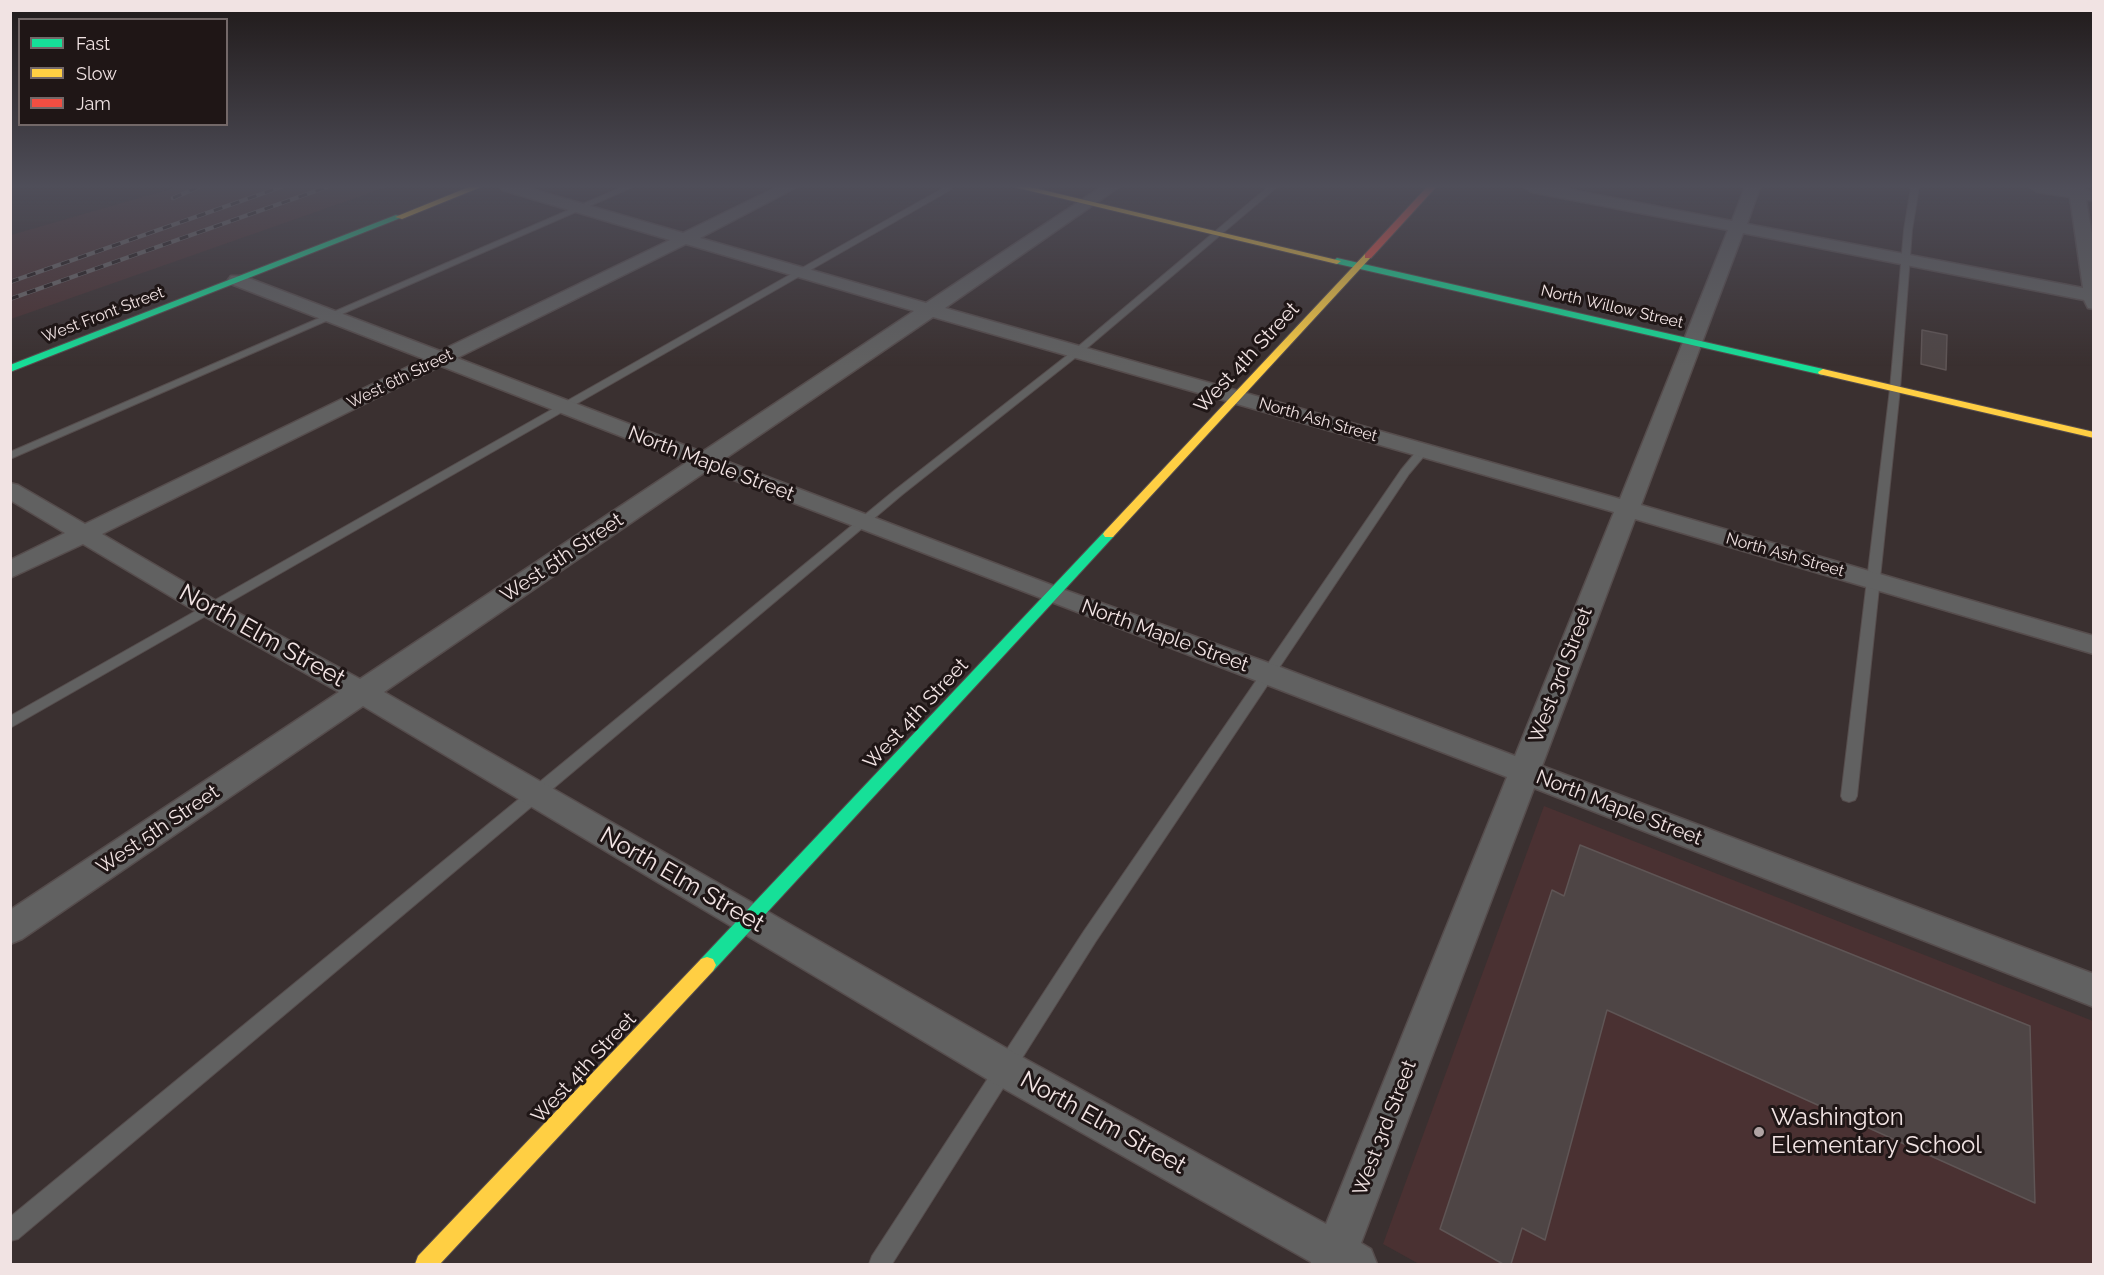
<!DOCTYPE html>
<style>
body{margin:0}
#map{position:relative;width:2104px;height:1275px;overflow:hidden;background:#3a3030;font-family:Raleway,sans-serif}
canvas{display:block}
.frame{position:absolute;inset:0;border:12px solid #f1e3e3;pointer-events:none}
.legend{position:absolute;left:18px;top:18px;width:210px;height:108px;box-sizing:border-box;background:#1f1616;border:2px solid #736868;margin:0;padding:8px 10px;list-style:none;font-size:18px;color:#f1e3e3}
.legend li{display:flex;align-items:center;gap:12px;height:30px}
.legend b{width:30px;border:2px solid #736868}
</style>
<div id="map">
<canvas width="2104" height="1275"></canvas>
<div class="frame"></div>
<ul class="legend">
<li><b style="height:8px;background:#16e098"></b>Fast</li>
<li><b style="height:8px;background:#ffcf43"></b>Slow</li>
<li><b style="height:8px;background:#f24e42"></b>Jam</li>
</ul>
</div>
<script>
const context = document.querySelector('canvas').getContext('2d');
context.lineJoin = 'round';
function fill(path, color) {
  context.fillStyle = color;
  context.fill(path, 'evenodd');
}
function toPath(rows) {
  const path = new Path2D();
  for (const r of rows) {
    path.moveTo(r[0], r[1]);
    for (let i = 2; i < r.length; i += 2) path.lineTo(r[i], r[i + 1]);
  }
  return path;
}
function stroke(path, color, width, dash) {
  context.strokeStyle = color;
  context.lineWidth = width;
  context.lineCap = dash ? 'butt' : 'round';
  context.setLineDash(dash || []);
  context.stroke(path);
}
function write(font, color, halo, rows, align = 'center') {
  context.font = font + ' Raleway,sans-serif';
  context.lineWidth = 6;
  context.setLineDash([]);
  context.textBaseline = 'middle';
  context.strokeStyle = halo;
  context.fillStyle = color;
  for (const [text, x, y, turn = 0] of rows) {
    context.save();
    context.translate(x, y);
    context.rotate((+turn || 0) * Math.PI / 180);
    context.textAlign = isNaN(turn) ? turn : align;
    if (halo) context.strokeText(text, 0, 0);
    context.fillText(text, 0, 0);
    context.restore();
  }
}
fill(toPath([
 [177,187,387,187,11,319,11,235],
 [1544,806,2093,1021,2093,1264,1419,1264,1383,1244]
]), '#4a3132');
const building = toPath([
 [1922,330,1947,335,1946,370,1921,364,1922,330],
 [1580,845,2030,1026,2035,1203,1607,1010,1545,1240,1522,1228,1511,1264,1503,1264,1440,1229,1552,890,1564,896,1580,845]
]);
fill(building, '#4e4545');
stroke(building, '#5f5555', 1.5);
const lane = toPath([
 [622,187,633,187,10,459,10,452,622,187],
 [945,187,952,189,10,728,10,716,945,187],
 [1268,187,1277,187,1080,354,903,494,18,1239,10,1241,10,1217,895,490,1074,350,1268,187],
 [1911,187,1919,187,1912,230,1900,389,1857,796,1855,800,1849,802,1843,800,1841,796,1890,389,1904,230,1911,187],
 [1424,446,1430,449,1409,474,1096,941,892,1264,869,1264,872,1256,1084,931,1401,470,1420,447,1424,446]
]);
const street = toPath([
 [500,187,525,187,683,233,777,187,797,187,700,238,926,303,1101,187,1119,187,945,308,1620,499,1728,230,1531,192,1524,187,1557,187,1732,221,1745,187,1760,187,1747,224,2083,288,2070,197,2037,192,2030,187,2084,187,2084,190,2094,192,2094,200,2086,200,2094,246,2094,309,2088,308,2084,300,1743,233,1641,505,2094,636,2094,654,1635,519,1542,766,2094,974,2094,1007,1534,788,1361,1243,1371,1249,1377,1264,1311,1264,1311,1262,992,1082,363,706,22,939,10,944,10,910,339,692,202,615,83,544,10,578,10,560,65,533,10,500,10,483,18,485,85,524,424,359,231,284,228,280,231,276,243,276,440,351,670,240,502,190,500,187],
 [686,244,914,311,702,452,457,358,686,244],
 [933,317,1614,512,1515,756,1280,667,1062,589,723,460,933,317],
 [441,366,687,462,360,679,220,603,102,534,441,366],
 [708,470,1507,777,1326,1224,1020,1056,384,692,708,470]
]);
const fast = toPath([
 [396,215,403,217,10,372,10,365,396,215],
 [1337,258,1823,369,1828,372,1823,375,1334,263,1333,261,1337,258],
 [1109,530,1113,531,1115,534,1113,537,713,971,707,973,701,971,698,965,701,959,1105,531,1109,530]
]);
const slow = toPath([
 [469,187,481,187,402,219,395,217,469,187],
 [1014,187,1030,187,1341,261,1337,264,1014,187],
 [1365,254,1372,256,1113,537,1105,537,1103,534,1105,531,1365,254],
 [1823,369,2094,432,2094,438,1819,374,1818,372,1823,369],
 [707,957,713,959,716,965,713,971,440,1264,415,1264,418,1256,701,959,707,957]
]);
const jam = toPath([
 [1427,187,1436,187,1371,258,1365,258,1365,254,1427,187]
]);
stroke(lane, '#564d4d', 2);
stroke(street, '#564d4d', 3);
stroke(fast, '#564d4d', 2);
stroke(slow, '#564d4d', 2);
stroke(jam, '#564d4d', 2);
fill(lane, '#616161');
fill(street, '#616161');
fill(fast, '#16e098');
fill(slow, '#ffcf43');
fill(jam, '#f24e42');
const rail = toPath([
 [173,198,199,187],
 [10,282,281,187],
 [10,299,327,187]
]);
stroke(rail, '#6c696a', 4.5);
stroke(rail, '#1f1616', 3, [9]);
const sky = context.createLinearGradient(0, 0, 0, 366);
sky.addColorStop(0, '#201a1a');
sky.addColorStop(0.51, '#4f4e59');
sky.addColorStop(1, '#4f4e5900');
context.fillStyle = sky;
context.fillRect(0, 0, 2104, 366);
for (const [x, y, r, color] of [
 [1759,1132,6,"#b1a4a4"]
]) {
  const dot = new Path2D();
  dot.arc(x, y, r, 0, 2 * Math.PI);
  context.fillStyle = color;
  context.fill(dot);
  stroke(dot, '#1f1616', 2);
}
write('16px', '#f1e3e3', '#1f1616', [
 ["North Willow Street",1612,307,13],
 ["West Front Street",103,315,-21],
 ["West 6th Street",400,379,-26],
 ["North Ash Street",1318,420,16],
 ["North Ash Street",1785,555,16]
]);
write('20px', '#f1e3e3', '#1f1616', [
 ["West 4th Street",1247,358,-47],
 ["North Maple Street",711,464,21],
 ["West 5th Street",562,558,-34],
 ["North Maple Street",1165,636,20],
 ["West 3rd Street",1561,675,-69],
 ["West 4th Street",916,714,-47],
 ["North Maple Street",1619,808,21],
 ["West 5th Street",158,830,-34],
 ["West 4th Street",584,1068,-47],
 ["West 3rd Street",1385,1128,-69]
]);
write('24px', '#f1e3e3', '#1f1616', [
 ["North Elm Street",262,636,29],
 ["North Elm Street",682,880,30],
 ["North Elm Street",1103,1123,29]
]);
write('24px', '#f1e3e3', '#1f1616', [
 ["Washington",1771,1118],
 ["Elementary School",1771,1146]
], 'left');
</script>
